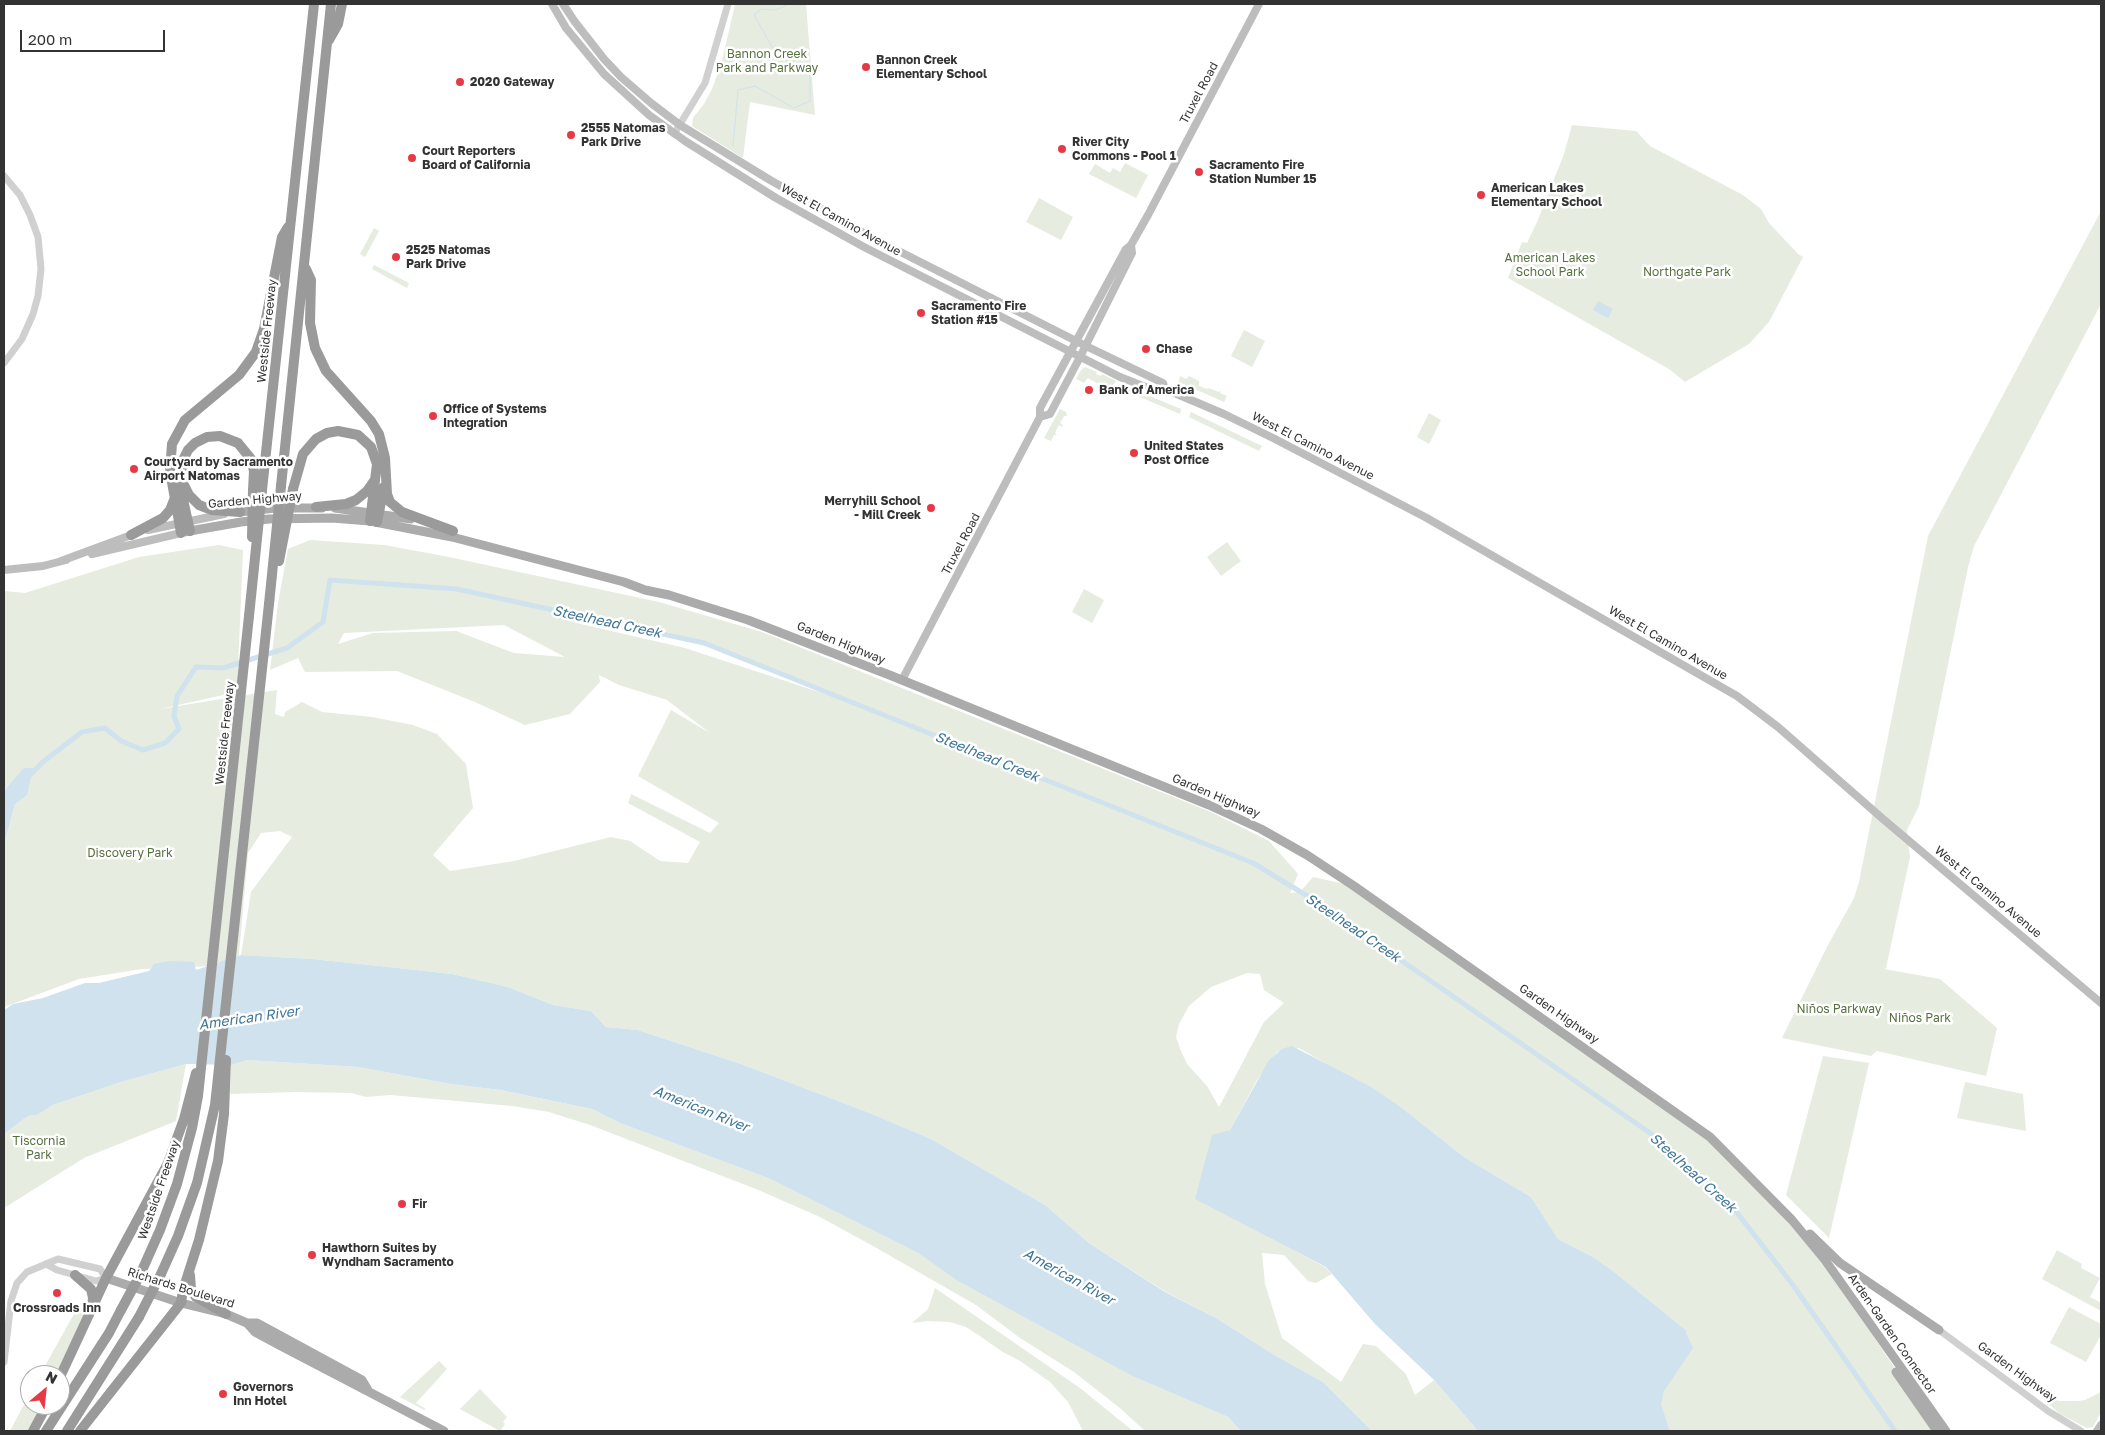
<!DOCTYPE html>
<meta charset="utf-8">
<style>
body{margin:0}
#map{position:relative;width:2105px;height:1435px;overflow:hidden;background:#fff;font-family:"Golos Text",sans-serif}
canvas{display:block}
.frame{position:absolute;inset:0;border:5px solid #333;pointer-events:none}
.north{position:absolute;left:20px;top:1365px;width:50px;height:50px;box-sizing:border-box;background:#fff;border:1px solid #adadad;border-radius:50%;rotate:28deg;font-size:14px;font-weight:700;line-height:20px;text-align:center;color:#333}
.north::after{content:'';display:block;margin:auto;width:18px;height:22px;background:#e63946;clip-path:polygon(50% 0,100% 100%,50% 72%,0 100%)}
.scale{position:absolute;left:20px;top:30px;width:145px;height:22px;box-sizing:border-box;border:2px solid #333;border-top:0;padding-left:6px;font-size:15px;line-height:18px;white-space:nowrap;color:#333;-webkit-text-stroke:4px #fff;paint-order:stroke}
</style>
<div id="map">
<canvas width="2105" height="1435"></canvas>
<div class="frame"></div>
<div class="north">N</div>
<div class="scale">200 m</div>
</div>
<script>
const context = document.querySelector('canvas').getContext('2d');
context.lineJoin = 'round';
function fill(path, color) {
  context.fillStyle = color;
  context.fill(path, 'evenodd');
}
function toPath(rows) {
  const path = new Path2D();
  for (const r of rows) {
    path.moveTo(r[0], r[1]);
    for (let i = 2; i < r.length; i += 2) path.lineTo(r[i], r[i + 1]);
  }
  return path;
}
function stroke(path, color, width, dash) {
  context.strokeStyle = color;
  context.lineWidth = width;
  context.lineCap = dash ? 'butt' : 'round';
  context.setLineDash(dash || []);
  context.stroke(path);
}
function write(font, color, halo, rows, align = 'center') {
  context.font = font + ' "Golos Text",sans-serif';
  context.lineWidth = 5;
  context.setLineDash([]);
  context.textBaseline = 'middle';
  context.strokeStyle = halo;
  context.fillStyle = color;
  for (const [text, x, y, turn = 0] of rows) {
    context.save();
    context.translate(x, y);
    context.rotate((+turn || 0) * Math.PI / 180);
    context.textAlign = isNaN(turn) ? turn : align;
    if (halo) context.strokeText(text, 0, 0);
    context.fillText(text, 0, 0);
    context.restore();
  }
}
fill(toPath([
 [735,4,806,4,815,115,750,102,743,158,692,126,693,118,704,104,712,89,722,61],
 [1572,125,1636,131,1650,146,1743,195,1761,209,1769,223,1798,254,1803,257,1769,322,1749,344,1685,382,1669,369,1508,278,1522,242,1527,243,1537,222,1564,154],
 [1125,163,1148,175,1136,198,1089,174,1095,164,1110,173,1113,168,1120,172],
 [1039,198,1073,217,1061,240,1026,222],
 [2101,211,2101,304,1974,546,1968,567,1919,806,1907,830,1910,857,1886,968,1884,969,1940,979,1997,1028,1986,1076,1877,1051,1871,1056,1782,1038,1828,945,1854,898,1859,882,1928,536],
 [374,228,379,231,365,257,360,254],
 [374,265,409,283,407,288,372,269],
 [1244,330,1265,341,1252,367,1231,356],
 [1085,367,1097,372,1096,374,1101,376,1102,374,1116,381,1113,385,1100,385,1088,378,1084,383,1076,379,1081,370],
 [1180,376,1186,379,1189,376,1199,381,1199,386,1207,389,1208,388,1219,392,1221,390,1220,393,1227,396,1224,402,1179,382],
 [1123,385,1181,409,1180,414,1121,389],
 [1060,409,1066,412,1067,416,1064,416,1060,423,1063,425,1062,427,1059,425,1055,433,1057,435,1054,435,1051,441,1044,438],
 [1191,412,1262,446,1259,451,1189,417],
 [1429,413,1441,420,1429,444,1417,437],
 [310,540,384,545,449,557,659,602,762,632,1211,812,1269,841,1298,874,1290,893,1300,892,1313,877,1354,886,1733,1159,1808,1239,1937,1431,1670,1431,1660,1405,1664,1391,1687,1331,1613,1271,1593,1257,1558,1239,1531,1197,1464,1157,1402,1108,1299,1048,1277,1052,1257,1080,1230,1130,1224,1133,1265,1235,1325,1267,1332,1274,1316,1283,1308,1281,1284,1255,1262,1253,1265,1284,1282,1338,1341,1382,1363,1344,1376,1346,1406,1374,1415,1395,1434,1380,1478,1431,1372,1431,1323,1382,1276,1356,1216,1318,1166,1292,1089,1243,1045,1205,931,1139,867,1112,741,1064,638,1030,606,1027,591,1011,553,1005,508,987,452,974,389,967,312,959,241,955,251,892,292,837,280,831,261,833,248,853,238,965,142,969,79,979,4,1007,4,845,15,804,6,788,4,791,4,591,25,593,139,557,219,545,243,550,237,692,160,709,277,690,275,714,284,717,285,712,302,702,322,712,372,717,413,725,437,734,466,764,473,808,433,855,450,871,514,861,611,837,630,841,660,861,688,863,700,842,628,803,631,794,710,833,719,823,638,776,671,710,710,733,667,700,619,685,599,675,600,682,570,714,525,725,475,702,397,671,305,672,298,658,270,670,278,603,288,549],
 [627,620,704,643,874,710,685,648,572,622],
 [504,625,565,657,514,653,456,631,373,633,338,644,344,633],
 [1247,973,1260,974,1264,990,1284,1003,1264,1022,1219,1107,1207,1086,1187,1064,1181,1051,1176,1037,1179,1024,1189,1006,1211,987],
 [1227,542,1241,561,1221,576,1207,557],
 [1084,589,1104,600,1092,623,1072,612],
 [1823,1056,1869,1063,1829,1238,1786,1195],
 [248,1060,358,1067,451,1084,499,1090,592,1109,620,1123,768,1178,918,1253,956,1280,1132,1376,1228,1417,1241,1431,1145,1431,1121,1409,1074,1372,1020,1338,976,1305,873,1246,820,1217,756,1189,590,1125,549,1112,512,1106,391,1095,366,1097,351,1093,297,1092,230,1094,231,1065],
 [186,1064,176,1121,84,1158,4,1208,4,1134,28,1116,37,1115,53,1105,121,1082],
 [1965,1082,2023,1094,2026,1131,1957,1118],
 [2057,1250,2082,1264,2081,1268,2100,1278,2090,1297,2101,1303,2101,1311,2042,1279],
 [935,1288,1080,1388,1133,1431,1083,1431,1068,1402,1050,1382,1020,1361,1001,1351,980,1336,966,1327,950,1322,928,1321,912,1323,928,1309],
 [80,1303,88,1307,56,1375,40,1375],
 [2069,1307,2101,1324,2101,1335,2086,1362,2050,1343],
 [439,1361,447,1369,416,1403,426,1409,424,1410,400,1397],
 [480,1389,507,1417,503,1422,505,1424,500,1431,460,1409],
 [2101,1392,2101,1412,2093,1427,2087,1428,2060,1414,2041,1397,2043,1395,2059,1401,2078,1401,2085,1400],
 [30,1393,30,1405,41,1405,35,1418,28,1431,10,1431]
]), '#e6ecdf');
fill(toPath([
 [1598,301,1613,309,1608,318,1593,310],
 [24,768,33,768,27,795,15,804,4,845,4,791],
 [241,955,312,959,389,967,452,974,508,987,553,1005,591,1011,606,1027,638,1030,741,1064,867,1112,931,1139,1045,1205,1089,1243,1165,1292,1216,1318,1276,1356,1323,1382,1372,1431,1241,1431,1228,1417,1132,1376,956,1280,918,1253,768,1178,620,1123,592,1109,500,1090,451,1084,358,1067,248,1060,231,1065,186,1064,121,1082,53,1105,37,1115,28,1116,4,1134,4,1010,13,1004,43,998,85,983,99,983,149,971,154,964,170,961,194,962,196,970],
 [1292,1046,1371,1087,1402,1108,1464,1157,1531,1197,1558,1239,1593,1257,1613,1271,1687,1331,1686,1333,1693,1348,1664,1391,1661,1405,1670,1431,1478,1431,1434,1380,1375,1324,1326,1267,1195,1199,1212,1135,1230,1130,1269,1060,1282,1049]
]), '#cfe2ee');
stroke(toPath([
 [733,146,738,90,755,86,794,108,810,101,810,72,805,65,786,60,772,47,754,15,761,9,776,10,789,4]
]), '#cfe2ee', 1);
stroke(toPath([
 [27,778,44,761,82,732,105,728,121,741,143,750,165,743,179,729,174,716,177,696,196,667,223,668,287,648,323,622,330,580,457,589,704,643,1253,863,1314,900,1663,1142,1728,1201,1793,1285,1895,1431]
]), '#cfe2ee', 5);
stroke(toPath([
 [674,134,705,83,728,4],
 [4,176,20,195,30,215,38,237,41,269,38,296,33,314,22,339,4,363],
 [1939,1330,2048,1411,2081,1431],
 [4,1362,11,1301,17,1283,27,1272,58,1259,100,1269,106,1278,96,1281,57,1270,46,1264]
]), '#d0d0d0', 7);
stroke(toPath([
 [552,4,566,28,604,74,649,115,685,141,776,198,864,247,1120,377,1158,392,1165,389],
 [563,4,575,22,604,59,621,77,651,103,680,125,770,180,869,236,1086,346,1163,383,1165,389,1224,414,1273,438,1425,517,1737,696,1778,727,1883,819,2101,1003],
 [1040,417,1050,414,1080,357,1132,253,1131,245],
 [148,530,224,514],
 [92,554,181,533],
 [61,561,134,534],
 [4,570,43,566,66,560],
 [902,680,1040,417,1040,408,1126,249,1131,245,1148,215,1259,4],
 [2097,1431,2101,1425]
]), '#bdbdbd', 8);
stroke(toPath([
 [335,508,411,519],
 [240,512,275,508,322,508],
 [184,532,241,522,269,519,332,518,370,521,452,537,624,582,645,590,669,595,748,620,892,676,1209,805,1261,829,1307,855,1354,886,1710,1137,1792,1220,1825,1260,1946,1431],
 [1810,1234,1840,1263,1939,1330],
 [106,1278,181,1303,226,1314,247,1323,257,1323,362,1380,368,1390],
 [247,1323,255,1332,281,1346,444,1431],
 [1896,1372,1937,1431]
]), '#ababab', 9);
stroke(toPath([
 [329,40,338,24,342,4],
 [306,269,311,280,310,323,315,348,326,371,371,421,379,434,385,458,387,494,390,502,402,512,453,531],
 [183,483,189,495,199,505,212,510,240,512],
 [281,486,331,4],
 [293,489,303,454,316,439,327,433,338,431,358,435,371,447,377,464,370,521],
 [262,490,314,4],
 [316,507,346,504,356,500,367,491,374,481],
 [377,522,384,487],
 [190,531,180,486,183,460,188,450,195,443,207,437,220,436,238,443,251,459,254,471,253,490],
 [181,533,170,471,172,444,185,420,239,375,256,352,264,329,282,237,288,227],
 [131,535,163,518,170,510,174,500],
 [161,1274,178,1236,197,1183,215,1105,269,604],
 [75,1275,91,1289,93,1298,92,1306],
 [140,1275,160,1230,177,1184,192,1128,198,1096,249,616],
 [190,1275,191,1289,196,1297,226,1314],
 [60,1377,106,1278,168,1163,184,1119,196,1073],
 [33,1431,47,1405],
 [46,1431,109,1333,121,1310],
 [67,1431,139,1317],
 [80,1431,181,1303,183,1290,199,1240,218,1161,224,1114,226,1060]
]), '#9a9a9a', 10);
stroke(toPath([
 [252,537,253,490],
 [279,561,293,489],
 [269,604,281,486],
 [249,616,262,490],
 [121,1310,140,1275],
 [139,1317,161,1274]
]), '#9a9a9a', 10);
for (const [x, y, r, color] of [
 [866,67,5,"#e63946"],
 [460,82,5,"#e63946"],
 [571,135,5,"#e63946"],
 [1062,149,5,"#e63946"],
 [412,158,5,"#e63946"],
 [1199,172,5,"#e63946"],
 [1481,195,5,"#e63946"],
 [396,257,5,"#e63946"],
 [921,313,5,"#e63946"],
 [1146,349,5,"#e63946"],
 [1089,390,5,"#e63946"],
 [433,416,5,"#e63946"],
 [1134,453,5,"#e63946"],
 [134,469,5,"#e63946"],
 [931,508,5,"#e63946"],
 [402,1204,5,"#e63946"],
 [312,1255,5,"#e63946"],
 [57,1293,5,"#e63946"],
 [223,1394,5,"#e63946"]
]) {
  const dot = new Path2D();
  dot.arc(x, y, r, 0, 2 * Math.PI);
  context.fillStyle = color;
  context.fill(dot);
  stroke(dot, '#fff', 2);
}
write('12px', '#56703f', '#fff', [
 ["Bannon Creek",767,54],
 ["Park and Parkway",767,68],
 ["American Lakes",1550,258],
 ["School Park",1550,272],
 ["Northgate Park",1687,272],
 ["Discovery Park",130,853],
 ["Niños Parkway",1839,1009],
 ["Niños Park",1920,1018],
 ["Tiscornia",39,1141],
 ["Park",39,1155]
]);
write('bold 12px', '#333', '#fff', [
 ["Bannon Creek",876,60],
 ["Elementary School",876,74],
 ["2020 Gateway",470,82],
 ["2555 Natomas",581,128],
 ["Park Drive",581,142],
 ["River City",1072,142],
 ["Commons - Pool 1",1072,156],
 ["Court Reporters",422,151],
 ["Board of California",422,165],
 ["Sacramento Fire",1209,165],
 ["Station Number 15",1209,179],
 ["American Lakes",1491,188],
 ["Elementary School",1491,202],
 ["2525 Natomas",406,250],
 ["Park Drive",406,264],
 ["Sacramento Fire",931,306],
 ["Station #15",931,320],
 ["Chase",1156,349],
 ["Bank of America",1099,390],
 ["Office of Systems",443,409],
 ["Integration",443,423],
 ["United States",1144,446],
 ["Post Office",1144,460],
 ["Courtyard by Sacramento",144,462],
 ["Airport Natomas",144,476],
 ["Merryhill School",921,501,"right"],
 ["- Mill Creek",921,515,"right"],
 ["Fir",412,1204],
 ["Hawthorn Suites by",322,1248],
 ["Wyndham Sacramento",322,1262],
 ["Crossroads Inn",57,1308,"center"],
 ["Governors",233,1387],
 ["Inn Hotel",233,1401]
], 'left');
write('12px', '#333', '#fff', [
 ["Truxel Road",1199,93,-62],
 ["West El Camino Avenue",841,220,29],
 ["Westside Freeway",267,331,-84],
 ["West El Camino Avenue",1313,446,27],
 ["Garden Highway",255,500,-5],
 ["Truxel Road",961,544,-62],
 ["Garden Highway",841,643,22],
 ["West El Camino Avenue",1668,643,30],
 ["Westside Freeway",225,733,-84],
 ["Garden Highway",1216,796,23],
 ["West El Camino Avenue",1988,892,40],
 ["Garden Highway",1559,1014,35],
 ["Westside Freeway",159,1190,-71],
 ["Richards Boulevard",181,1288,17],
 ["Arden-Garden Connector",1892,1334,55],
 ["Garden Highway",2017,1372,36]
]);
write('italic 14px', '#3f7597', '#fff', [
 ["Steelhead Creek",607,622,12],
 ["Steelhead Creek",987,757,22],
 ["Steelhead Creek",1353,928,34],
 ["American River",249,1018,-8],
 ["American River",701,1109,22],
 ["Steelhead Creek",1693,1173,42],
 ["American River",1069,1277,29]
]);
</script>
